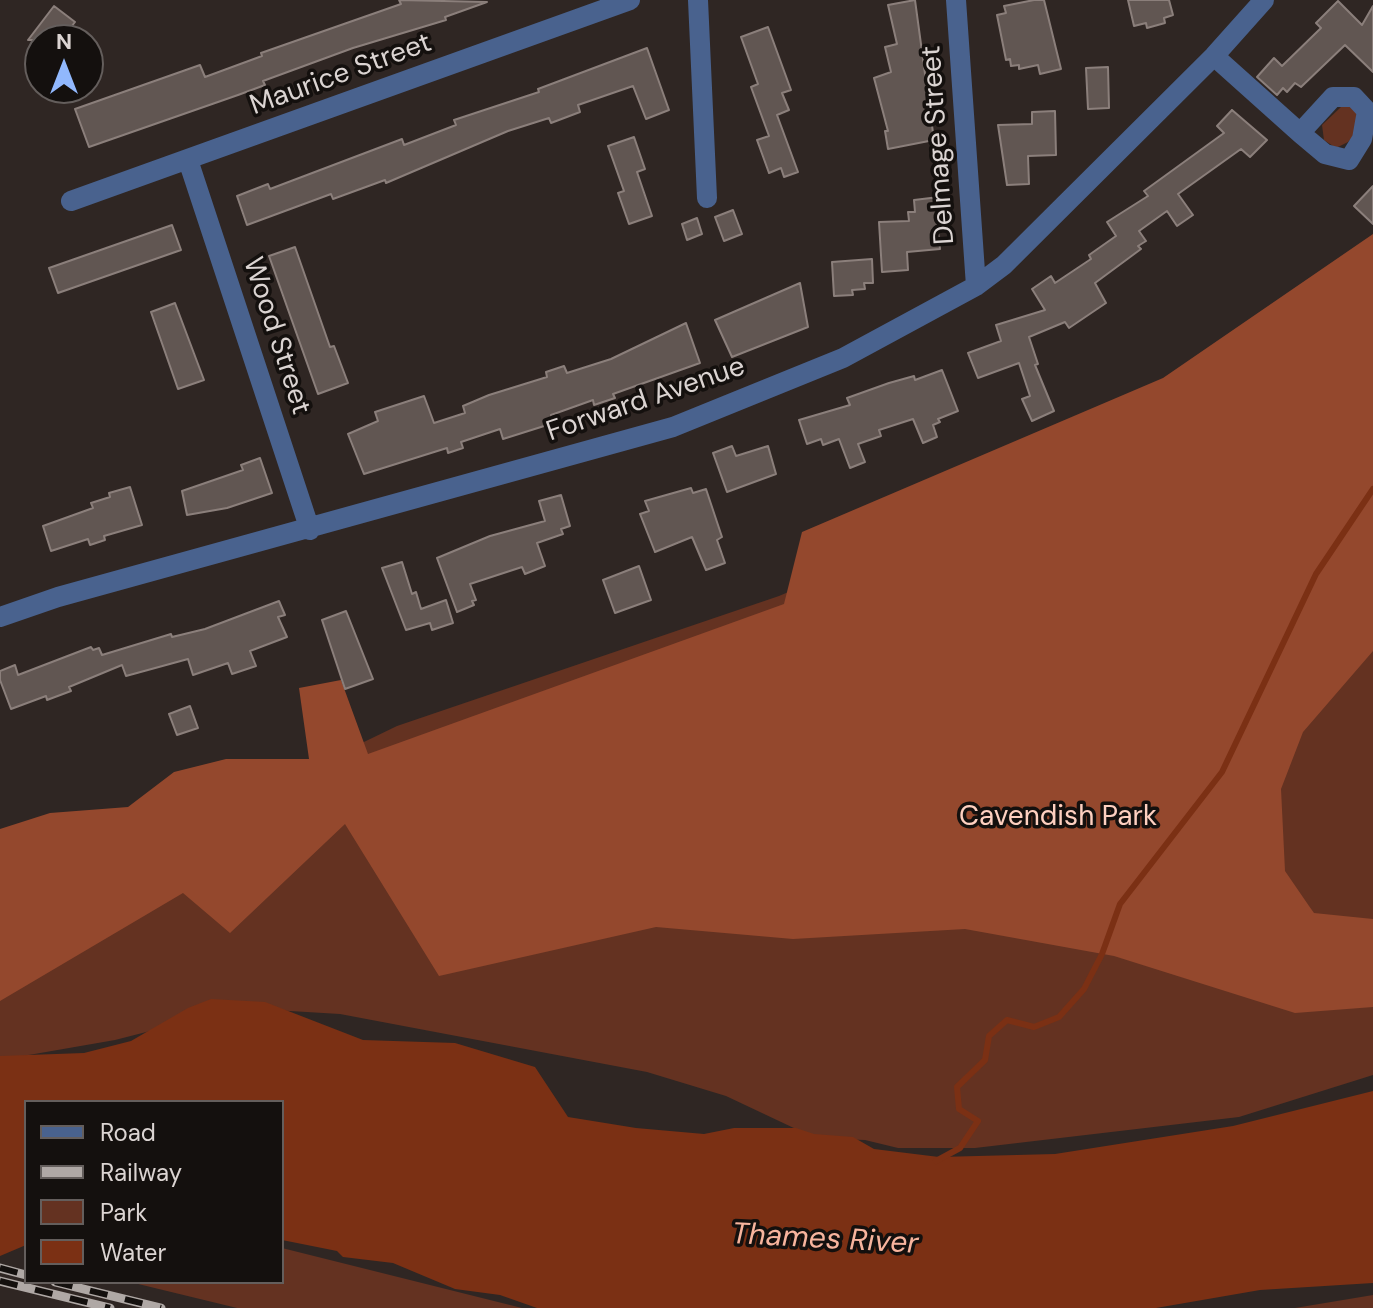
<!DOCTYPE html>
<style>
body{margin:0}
#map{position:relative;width:1373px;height:1308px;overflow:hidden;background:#2f2623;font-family:"DM Sans",sans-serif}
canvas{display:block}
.legend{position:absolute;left:24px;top:1100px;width:260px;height:184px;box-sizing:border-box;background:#14100e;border:2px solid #645e5c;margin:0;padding:10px 14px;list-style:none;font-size:24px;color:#dbd4d2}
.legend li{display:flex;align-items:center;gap:16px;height:40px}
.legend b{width:40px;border:2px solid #645e5c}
.north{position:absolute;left:24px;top:24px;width:80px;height:80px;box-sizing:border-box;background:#14100e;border:2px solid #645e5c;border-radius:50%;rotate:0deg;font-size:22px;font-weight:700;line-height:32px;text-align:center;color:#dbd4d2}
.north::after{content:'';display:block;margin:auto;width:28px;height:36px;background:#91b8fd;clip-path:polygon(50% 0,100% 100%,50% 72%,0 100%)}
</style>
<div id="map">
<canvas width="1373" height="1308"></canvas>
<ul class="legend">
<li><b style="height:10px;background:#49628e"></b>Road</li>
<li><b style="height:10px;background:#afa8a5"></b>Railway</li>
<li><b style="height:22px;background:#643221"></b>Park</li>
<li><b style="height:22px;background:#7b3014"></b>Water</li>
</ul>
<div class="north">N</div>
</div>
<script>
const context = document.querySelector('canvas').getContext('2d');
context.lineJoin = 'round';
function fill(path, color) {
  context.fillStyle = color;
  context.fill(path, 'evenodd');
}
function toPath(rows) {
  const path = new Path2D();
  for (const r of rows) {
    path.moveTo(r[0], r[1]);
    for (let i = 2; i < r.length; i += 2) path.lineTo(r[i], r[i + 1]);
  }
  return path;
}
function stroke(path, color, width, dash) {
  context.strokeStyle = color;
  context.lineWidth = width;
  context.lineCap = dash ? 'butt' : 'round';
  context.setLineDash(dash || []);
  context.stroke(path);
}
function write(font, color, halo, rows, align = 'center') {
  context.font = font + ' "DM Sans",sans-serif';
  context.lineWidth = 7;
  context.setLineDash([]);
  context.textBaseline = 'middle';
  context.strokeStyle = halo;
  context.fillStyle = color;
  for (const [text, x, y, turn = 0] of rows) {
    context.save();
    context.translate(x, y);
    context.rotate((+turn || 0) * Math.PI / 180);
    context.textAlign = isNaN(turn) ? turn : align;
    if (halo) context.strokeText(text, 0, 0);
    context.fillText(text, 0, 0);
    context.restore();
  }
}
fill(toPath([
 [1341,107,1352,107,1360,118,1359,130,1348,142,1336,148,1324,140,1322,125],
 [1373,255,1373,1075,1239,1117,975,1148,898,1148,865,1140,815,1138,726,1096,647,1072,340,1014,240,1008,115,1040,0,1060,0,918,397,726,779,596,1012,497],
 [282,1248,522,1308,237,1308,130,1282,282,1282],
 [1373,1295,1373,1308,1295,1308]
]), '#643221');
fill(toPath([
 [1373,234,1373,651,1303,732,1281,789,1285,871,1309,906,1314,913,1373,919,1373,1007,1295,1013,1114,956,965,929,793,939,656,927,439,976,345,824,230,933,183,893,0,1001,0,829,50,813,128,807,174,772,226,759,309,759,299,688,341,680,368,754,784,604,802,532,1163,378]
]), '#94482d');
fill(toPath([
 [211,999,265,1002,363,1040,455,1043,535,1067,568,1117,636,1128,704,1134,734,1128,796,1128,814,1134,853,1137,874,1149,939,1157,1055,1154,1233,1126,1373,1091,1373,1283,1260,1290,1156,1308,537,1308,500,1295,455,1289,393,1263,343,1257,337,1251,282,1240,282,1102,26,1102,26,1245,0,1256,0,1056,84,1053,131,1041,188,1008]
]), '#7b3014');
stroke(toPath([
 [936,1161,960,1148,978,1121,959,1109,957,1087,985,1060,989,1036,1007,1020,1034,1027,1059,1017,1084,989,1102,954,1120,904,1222,772,1316,574,1373,489]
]), '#7b3014', 6);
const building = toPath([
 [399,0,487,2,445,17,446,20,353,48,263,81,265,85,238,95,89,147,75,109,200,65,205,77,262,56,261,53,401,4,399,0],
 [915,0,934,140,888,149,885,131,888,131,874,78,891,72,885,47,897,44,888,5,915,0],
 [1034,0,1044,0,1061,69,1040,74,1038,65,1019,69,1019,65,1011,66,1010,59,1006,60,997,15,1006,13,1004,6,1034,0],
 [1128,0,1169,0,1173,15,1164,18,1165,23,1147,28,1146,23,1134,26,1128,0],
 [1338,1,1362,25,1373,6,1373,72,1345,45,1301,87,1295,83,1287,92,1283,88,1277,95,1257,77,1274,58,1282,66,1321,28,1316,23,1338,1],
 [54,6,75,22,61,40,28,40,54,6],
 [768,27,791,90,782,93,789,110,777,115,798,172,784,177,781,168,769,173,757,140,769,136,751,87,758,84,741,37,768,27],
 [647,48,669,110,646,119,633,86,578,105,580,112,551,123,549,118,508,131,386,183,385,180,333,199,331,194,247,225,237,196,268,184,270,189,402,139,404,145,456,125,454,120,539,92,538,89,647,48],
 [1108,67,1109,108,1088,109,1086,68,1108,67],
 [1232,110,1267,140,1250,157,1241,149,1178,194,1193,215,1177,226,1167,211,1139,231,1146,241,1138,246,1141,249,1095,283,1106,303,1069,328,1065,322,1029,337,1038,364,1035,365,1054,411,1032,421,1022,399,1030,396,1019,363,978,378,968,353,1001,341,996,325,1045,310,1032,289,1051,276,1055,283,1091,259,1089,255,1116,236,1107,222,1148,196,1144,191,1224,133,1217,126,1232,110],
 [1055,111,1056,155,1028,156,1029,184,1007,185,998,125,1032,124,1032,112,1055,111],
 [634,137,645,169,637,172,652,216,629,224,618,193,624,191,608,146,634,137],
 [1373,186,1373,224,1354,206,1373,186],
 [939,197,941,213,936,214,940,249,907,252,908,270,882,272,879,222,909,221,908,212,915,212,914,200,939,197],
 [733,210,742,234,724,241,715,217,733,210],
 [697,218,702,234,687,240,682,224,697,218],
 [172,225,181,250,58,293,49,268,172,225],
 [295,247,330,347,334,346,348,383,318,394,269,256,295,247],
 [872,259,873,283,864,283,865,289,852,290,853,295,834,296,832,262,872,259],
 [800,283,808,327,732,357,715,320,800,283],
 [175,303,204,380,178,389,151,312,175,303],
 [686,323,700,363,613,394,615,398,594,405,593,400,551,415,553,423,541,427,503,439,500,429,461,442,463,448,448,453,447,448,364,474,348,434,378,421,375,412,424,396,434,423,465,413,463,406,489,395,547,377,546,372,564,366,567,373,611,359,686,323],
 [942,370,958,411,938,419,940,422,933,425,937,437,923,443,913,419,879,430,881,436,858,444,865,462,850,468,839,439,823,445,821,439,807,444,799,420,850,405,847,398,889,383,914,376,915,380,942,370],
 [732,446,736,456,768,446,776,474,727,492,713,453,732,446],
 [260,458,272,493,227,508,187,515,182,491,243,470,241,465,260,458],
 [130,487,142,525,104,536,105,540,90,545,88,539,51,551,43,526,93,508,91,503,110,497,109,493,130,487],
 [691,488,693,493,706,489,722,537,717,540,725,563,706,570,692,537,655,552,640,514,649,511,645,501,691,488],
 [561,495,570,526,561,529,563,534,537,543,545,566,525,574,522,567,470,584,476,600,472,601,474,605,457,612,437,558,490,536,545,521,539,501,561,495],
 [402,562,412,594,416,592,421,609,446,600,453,623,432,630,430,623,406,630,382,568,402,562],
 [639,566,651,600,615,613,603,580,639,566],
 [279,601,285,615,278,617,287,637,250,651,256,666,232,674,228,663,193,675,188,659,126,676,122,665,69,687,71,691,47,700,46,696,11,709,0,680,0,671,15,665,18,675,91,647,93,650,99,648,102,655,171,634,172,637,205,629,279,601],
 [346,611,373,679,345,689,322,620,346,611],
 [190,706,198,728,177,735,169,714,190,706]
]);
fill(building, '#615652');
stroke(building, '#8b7f7b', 2);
stroke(toPath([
 [698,0,707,198],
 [956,0,976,286],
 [1214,56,1300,133,1325,154,1349,160,1362,139,1367,111,1354,97,1333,97,1300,133],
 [188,160,310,530],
 [71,201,630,0],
 [0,617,58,597,673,427,843,358,976,286,1004,265,1214,56,1264,0]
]), '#49628e', 20);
const rail = toPath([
 [0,1268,26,1275],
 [0,1281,110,1308],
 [55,1282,161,1308]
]);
stroke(rail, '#afa8a5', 9);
stroke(rail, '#14100e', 6, [18]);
write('28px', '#dbd4d2', '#14100e', [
 ["Maurice Street",341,75,-20],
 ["Delmage Street",939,145,-94],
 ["Wood Street",276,336,72],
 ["Forward Avenue",646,400,-19]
]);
write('28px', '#fed0c0', '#14100e', [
 ["Cavendish Park",1058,818]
]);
write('italic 30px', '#f7b49d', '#14100e', [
 ["Thames River",825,1240,3]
]);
</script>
